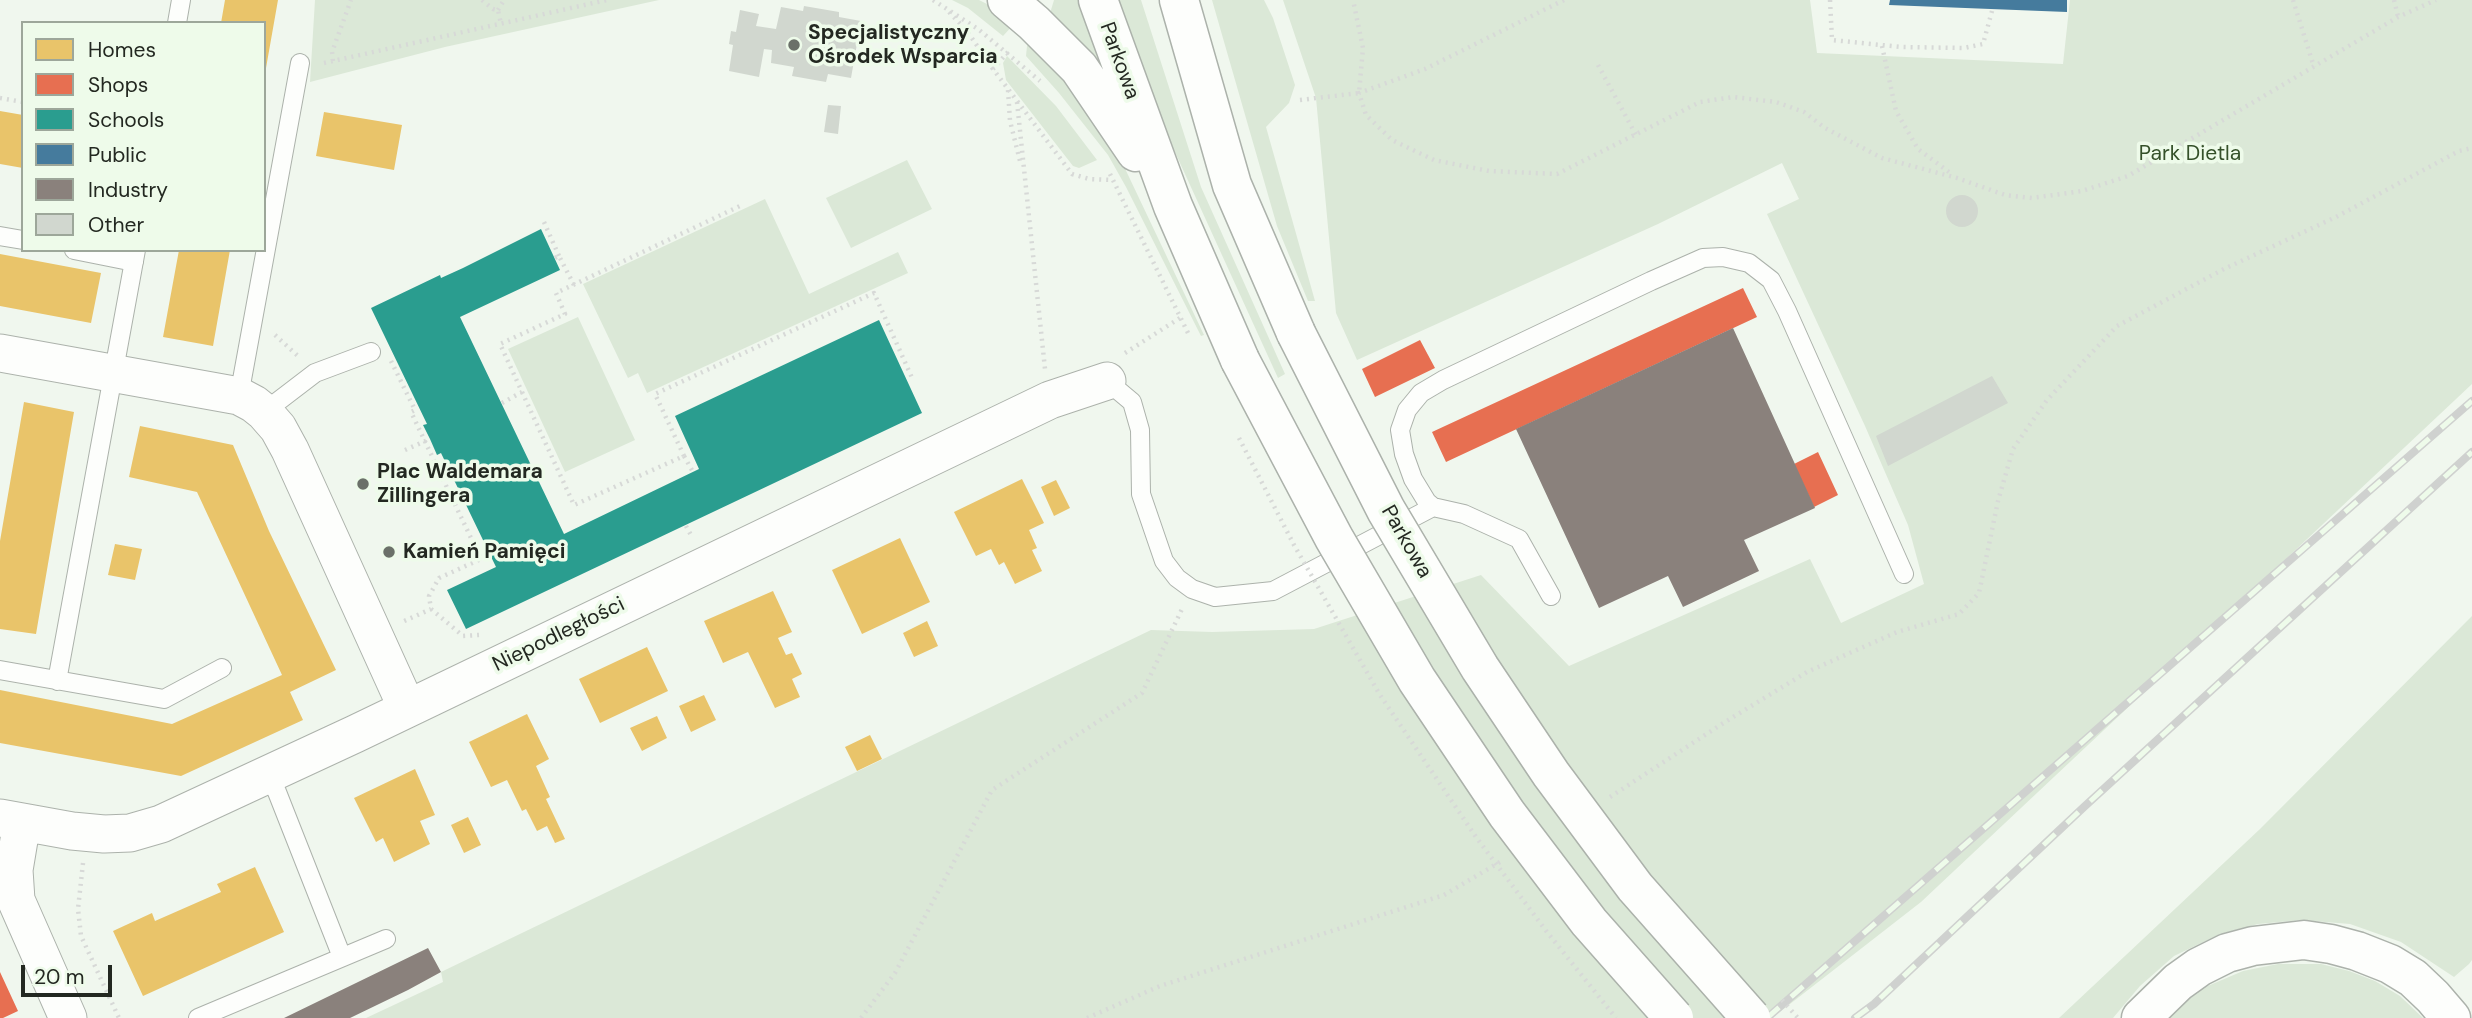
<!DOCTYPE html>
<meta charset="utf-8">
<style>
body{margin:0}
#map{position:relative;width:2472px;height:1018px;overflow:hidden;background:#f0f7ee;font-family:"DM Sans",sans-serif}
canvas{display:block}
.legend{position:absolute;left:21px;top:21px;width:245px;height:231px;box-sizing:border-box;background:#eefbea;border:2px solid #9da79a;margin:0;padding:9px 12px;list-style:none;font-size:21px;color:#232821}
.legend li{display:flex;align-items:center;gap:14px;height:35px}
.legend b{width:35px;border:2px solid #9da79a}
.scale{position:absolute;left:21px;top:965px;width:91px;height:32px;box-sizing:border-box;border:4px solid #232821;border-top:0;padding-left:9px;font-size:21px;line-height:24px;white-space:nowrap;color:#232821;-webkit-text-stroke:5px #eefbea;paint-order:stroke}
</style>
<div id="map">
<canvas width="2472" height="1018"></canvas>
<ul class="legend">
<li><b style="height:19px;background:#e9c46a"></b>Homes</li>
<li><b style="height:19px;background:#e76f51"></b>Shops</li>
<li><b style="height:19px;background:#2a9d8f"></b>Schools</li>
<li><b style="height:19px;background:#457b9d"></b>Public</li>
<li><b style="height:19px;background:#8a817c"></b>Industry</li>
<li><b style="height:19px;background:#d1d7cf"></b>Other</li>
</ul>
<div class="scale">20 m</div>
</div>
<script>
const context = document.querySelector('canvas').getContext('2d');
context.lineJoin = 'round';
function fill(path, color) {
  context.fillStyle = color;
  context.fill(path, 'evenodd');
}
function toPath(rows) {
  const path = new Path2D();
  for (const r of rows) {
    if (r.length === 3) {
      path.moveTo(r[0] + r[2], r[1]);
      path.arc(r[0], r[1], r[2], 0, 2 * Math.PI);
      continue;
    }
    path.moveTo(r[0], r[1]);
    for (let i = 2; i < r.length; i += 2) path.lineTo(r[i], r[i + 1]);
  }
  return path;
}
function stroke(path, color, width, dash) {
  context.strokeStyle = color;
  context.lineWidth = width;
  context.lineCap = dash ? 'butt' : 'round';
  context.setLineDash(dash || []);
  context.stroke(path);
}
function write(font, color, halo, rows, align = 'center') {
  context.font = font + ' "DM Sans",sans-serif';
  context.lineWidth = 7;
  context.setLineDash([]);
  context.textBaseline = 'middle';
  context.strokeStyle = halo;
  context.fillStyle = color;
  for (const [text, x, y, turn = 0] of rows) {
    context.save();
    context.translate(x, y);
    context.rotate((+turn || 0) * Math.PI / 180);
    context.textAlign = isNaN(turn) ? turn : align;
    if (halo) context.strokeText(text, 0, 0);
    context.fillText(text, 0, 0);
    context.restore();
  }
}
fill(toPath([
 [315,0,659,0,445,47,310,82],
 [952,0,979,0,999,10,1015,23,1003,36,968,8],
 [1054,0,1081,0,1098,60,1096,65,1048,20],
 [1117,0,1141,0,1201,187,1285,374,1278,378,1149,95],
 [1212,0,1264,0,1273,18,1295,85,1289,103,1266,127,1315,301,1308,301,1277,226],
 [1283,0,1810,0,1817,53,2063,64,2070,0,2472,0,2472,384,1921,902,1772,1018,366,1018,443,982,441,972,1151,630,1212,632,1314,629,1481,575,1569,666,1810,559,1841,623,1924,584,1908,525,1865,426,1767,214,1799,199,1782,163,1658,224,1357,360,1336,313,1316,98],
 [1032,39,1053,60,1120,158,1204,335,1201,336,1126,187,1108,155,1059,93,1026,56,1027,46],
 [1007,56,1056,106,1097,160,1079,168,1073,166,1006,80,1003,63],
 [907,160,932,209,851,248,826,198],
 [765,199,809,294,898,252,908,273,647,393,638,373,628,378,583,284],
 [578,317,635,440,565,472,508,349],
 [2472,616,2472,960,2469,964,2454,977,2401,942,2350,924,2301,920,2258,924,2220,934,2174,956,2140,986,2113,1018,2059,1018,2260,829],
 [2278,964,2321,964,2349,971,2375,981,2400,996,2423,1018,2166,1018,2203,988,2243,971]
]), '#dbe8d7');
fill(toPath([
 [225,0,278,0,266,68,264,23,221,23],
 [0,111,23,115,23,168,0,164],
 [324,112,402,125,394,170,316,156],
 [179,250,230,250,213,346,163,337],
 [0,254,101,273,91,323,0,306],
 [24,402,74,412,36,634,0,629,0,541],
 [140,426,233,445,269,531,336,670,290,692,303,720,181,776,0,743,0,690,172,724,282,675,197,492,129,477],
 [1022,479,1044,523,1029,530,1037,548,1032,550,1042,571,1015,584,1004,562,999,565,991,549,976,556,954,512],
 [1056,480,1070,508,1054,516,1041,487],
 [900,538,930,602,862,634,832,570],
 [115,544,142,549,135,580,108,575],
 [773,591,792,632,778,638,786,655,792,653,802,674,792,679,800,697,775,708,748,652,723,663,704,621],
 [927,621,938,646,914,657,903,633],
 [647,647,668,691,600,723,579,679],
 [704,695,716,720,691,732,679,706],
 [527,714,549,759,536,766,550,797,546,799,565,839,555,843,547,826,537,831,526,809,522,811,507,780,491,787,469,742],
 [657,716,667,738,642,751,630,728],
 [870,735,882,759,857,771,845,747],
 [415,769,435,815,420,821,430,844,394,862,383,838,376,842,354,798],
 [468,817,481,845,464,853,451,825],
 [255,867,284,932,143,996,113,931,152,913,155,921,221,892,217,884]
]), '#e9c46a');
fill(toPath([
 [1743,288,1757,317,1446,462,1432,432],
 [1420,340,1435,368,1375,397,1362,369],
 [1818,452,1838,495,1814,507,1794,464],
 [0,972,18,1011,3,1018,0,1018]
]), '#e76f51');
fill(toPath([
 [541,229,560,270,460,317,564,534,699,469,675,416,879,320,922,413,466,629,447,590,496,567,441,453,437,455,430,439,423,425,427,424,371,308,440,275,441,278,463,268]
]), '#2a9d8f');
fill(toPath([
 [1890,0,2067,0,2067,12,1889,5]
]), '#457b9d');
fill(toPath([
 [1733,328,1815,508,1744,540,1759,571,1683,607,1668,576,1599,608,1516,429],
 [428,948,441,972,408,990,350,1018,284,1018]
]), '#8a817c');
fill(toPath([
 [804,6,839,12,839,17,861,21,851,78,828,74,826,82,792,76,794,67,771,63,772,50,764,49,759,77,729,71,733,45,729,44,731,31,736,32,740,10,759,14,756,26,776,29,781,7,803,11],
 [828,105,841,106,838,134,824,132],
 [1962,211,16],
 [1992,376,2008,403,1888,466,1876,436]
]), '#d1d7cf');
const service = toPath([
 [177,23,181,0],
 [0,236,23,240],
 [74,250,134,262],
 [1107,381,1132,402,1140,430,1141,494,1164,561,1177,578,1192,589,1215,597,1273,591,1433,507,1464,514,1519,539,1551,596],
 [239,396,300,63],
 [264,412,315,373,371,352],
 [1433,507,1427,502,1413,479,1404,454,1400,430,1407,410,1421,393,1443,380,1651,281,1703,258,1723,257,1749,263,1771,280,1787,311,1904,574],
 [0,670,164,699,222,668],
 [57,681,136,250],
 [267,773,277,792,342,957],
 [198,1018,386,939]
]);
const minor = toPath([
 [0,353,239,396,254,404,264,412,278,428,290,450,407,708],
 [0,818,72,831,104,834,130,833,161,824,355,734,1050,400,1107,381],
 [22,822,14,870,16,900,68,1018]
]);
const tertiary = toPath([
 [1007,0,1034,23,1079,68,1136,152],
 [1098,0,1173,206,1240,360],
 [1179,0,1232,185,1296,333],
 [2141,1018,2178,982,2199,967,2227,953,2253,946,2304,940,2331,944,2357,951,2390,964,2413,978,2433,997,2451,1018]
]);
stroke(service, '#acb2ab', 20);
stroke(minor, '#acb2ab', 39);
stroke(tertiary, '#acb2ab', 41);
stroke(toPath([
 [482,0,493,9,498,10,501,24],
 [933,0,978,29,1040,81],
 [1564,0,1425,69,1359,93,1366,115,1392,140,1434,160,1489,171,1557,174,1700,102,1733,97,1776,102,1804,112,1825,128,1882,158,1957,178,2005,195,2032,198,2082,191,2128,176,2398,17,2436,0],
 [1830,0,1832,40,1901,47,1964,48,1983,44,1992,11],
 [2293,0,2314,67],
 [2394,0,2398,17],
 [498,10,504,0],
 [949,12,967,31,993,69],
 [1882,46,1896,111,1918,149,1953,175],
 [1008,52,993,69,1072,174,1089,179,1112,180],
 [333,61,332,52,351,0],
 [324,63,607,0],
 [1598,65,1636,135],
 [1008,90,1010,121,1020,161],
 [0,98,23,102],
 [1300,100,1359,93,1363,48,1353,0],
 [1017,102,1045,369],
 [1110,174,1188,333],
 [544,222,559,256],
 [555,258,559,256,574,285],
 [275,335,299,357],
 [1125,353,1180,318],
 [391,361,415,410,411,412,481,559,439,578,429,596,431,609,402,622],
 [522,392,574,505,684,456,693,472],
 [502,403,522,392,500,344,565,314,556,293,742,205],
 [405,450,430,439],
 [684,456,655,394,874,293,913,380],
 [686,526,692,537],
 [431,609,463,636,479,635],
 [1610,797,1725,722,1807,672,1897,632,1959,614,1979,593,1998,501,2013,449,2047,400,2117,326,2224,269,2336,217,2459,151,2472,148],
 [83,863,78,909,81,936,119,1018],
 [861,1018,895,973,992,790,1142,693,1182,609],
 [1087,1018,1160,986,1444,895,1500,862]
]), '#d7d9d7', 4.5, [2, 5]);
stroke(service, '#fdfefc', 18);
stroke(minor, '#fdfefc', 37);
stroke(tertiary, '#fdfefc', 38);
const rail = toPath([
 [1767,1018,2472,401],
 [1855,1018,1874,1004,2085,806,2472,452]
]);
stroke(rail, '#cfd1cf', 8);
stroke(rail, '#eefbea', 5, [16]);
const tertiaryBridge = toPath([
 [1296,333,1386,510,1480,668,1551,774,1635,887,1751,1018],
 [1240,360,1334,538,1417,680,1507,814,1589,922,1674,1018]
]);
stroke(tertiaryBridge, '#acb2ab', 41, []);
stroke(toPath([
 [1239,438,1294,545,1380,695,1476,837,1547,932,1616,1018],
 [1782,1000,1798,1018]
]), '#d7d9d7', 4.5, [2, 5]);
stroke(tertiaryBridge, '#fdfefc', 38);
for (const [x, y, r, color] of [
 [794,45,7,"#6b7069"],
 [363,484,7,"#6b7069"],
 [389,552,7,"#6b7069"]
]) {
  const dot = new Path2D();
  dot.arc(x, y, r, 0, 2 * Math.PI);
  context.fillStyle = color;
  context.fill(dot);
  stroke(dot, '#eefbea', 2.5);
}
write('bold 21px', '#232821', '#eefbea', [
 ["Specjalistyczny",808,33],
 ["Ośrodek Wsparcia",808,57],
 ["Plac Waldemara",377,472],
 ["Zillingera",377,496],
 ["Kamień Pamięci",403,552]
], 'left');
write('21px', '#232821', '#eefbea', [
 ["Parkowa",1119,61,70],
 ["Parkowa",1406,542,60],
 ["Niepodległości",559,635,-26]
]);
write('21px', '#35512a', '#eefbea', [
 ["Park Dietla",2190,154]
]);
</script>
